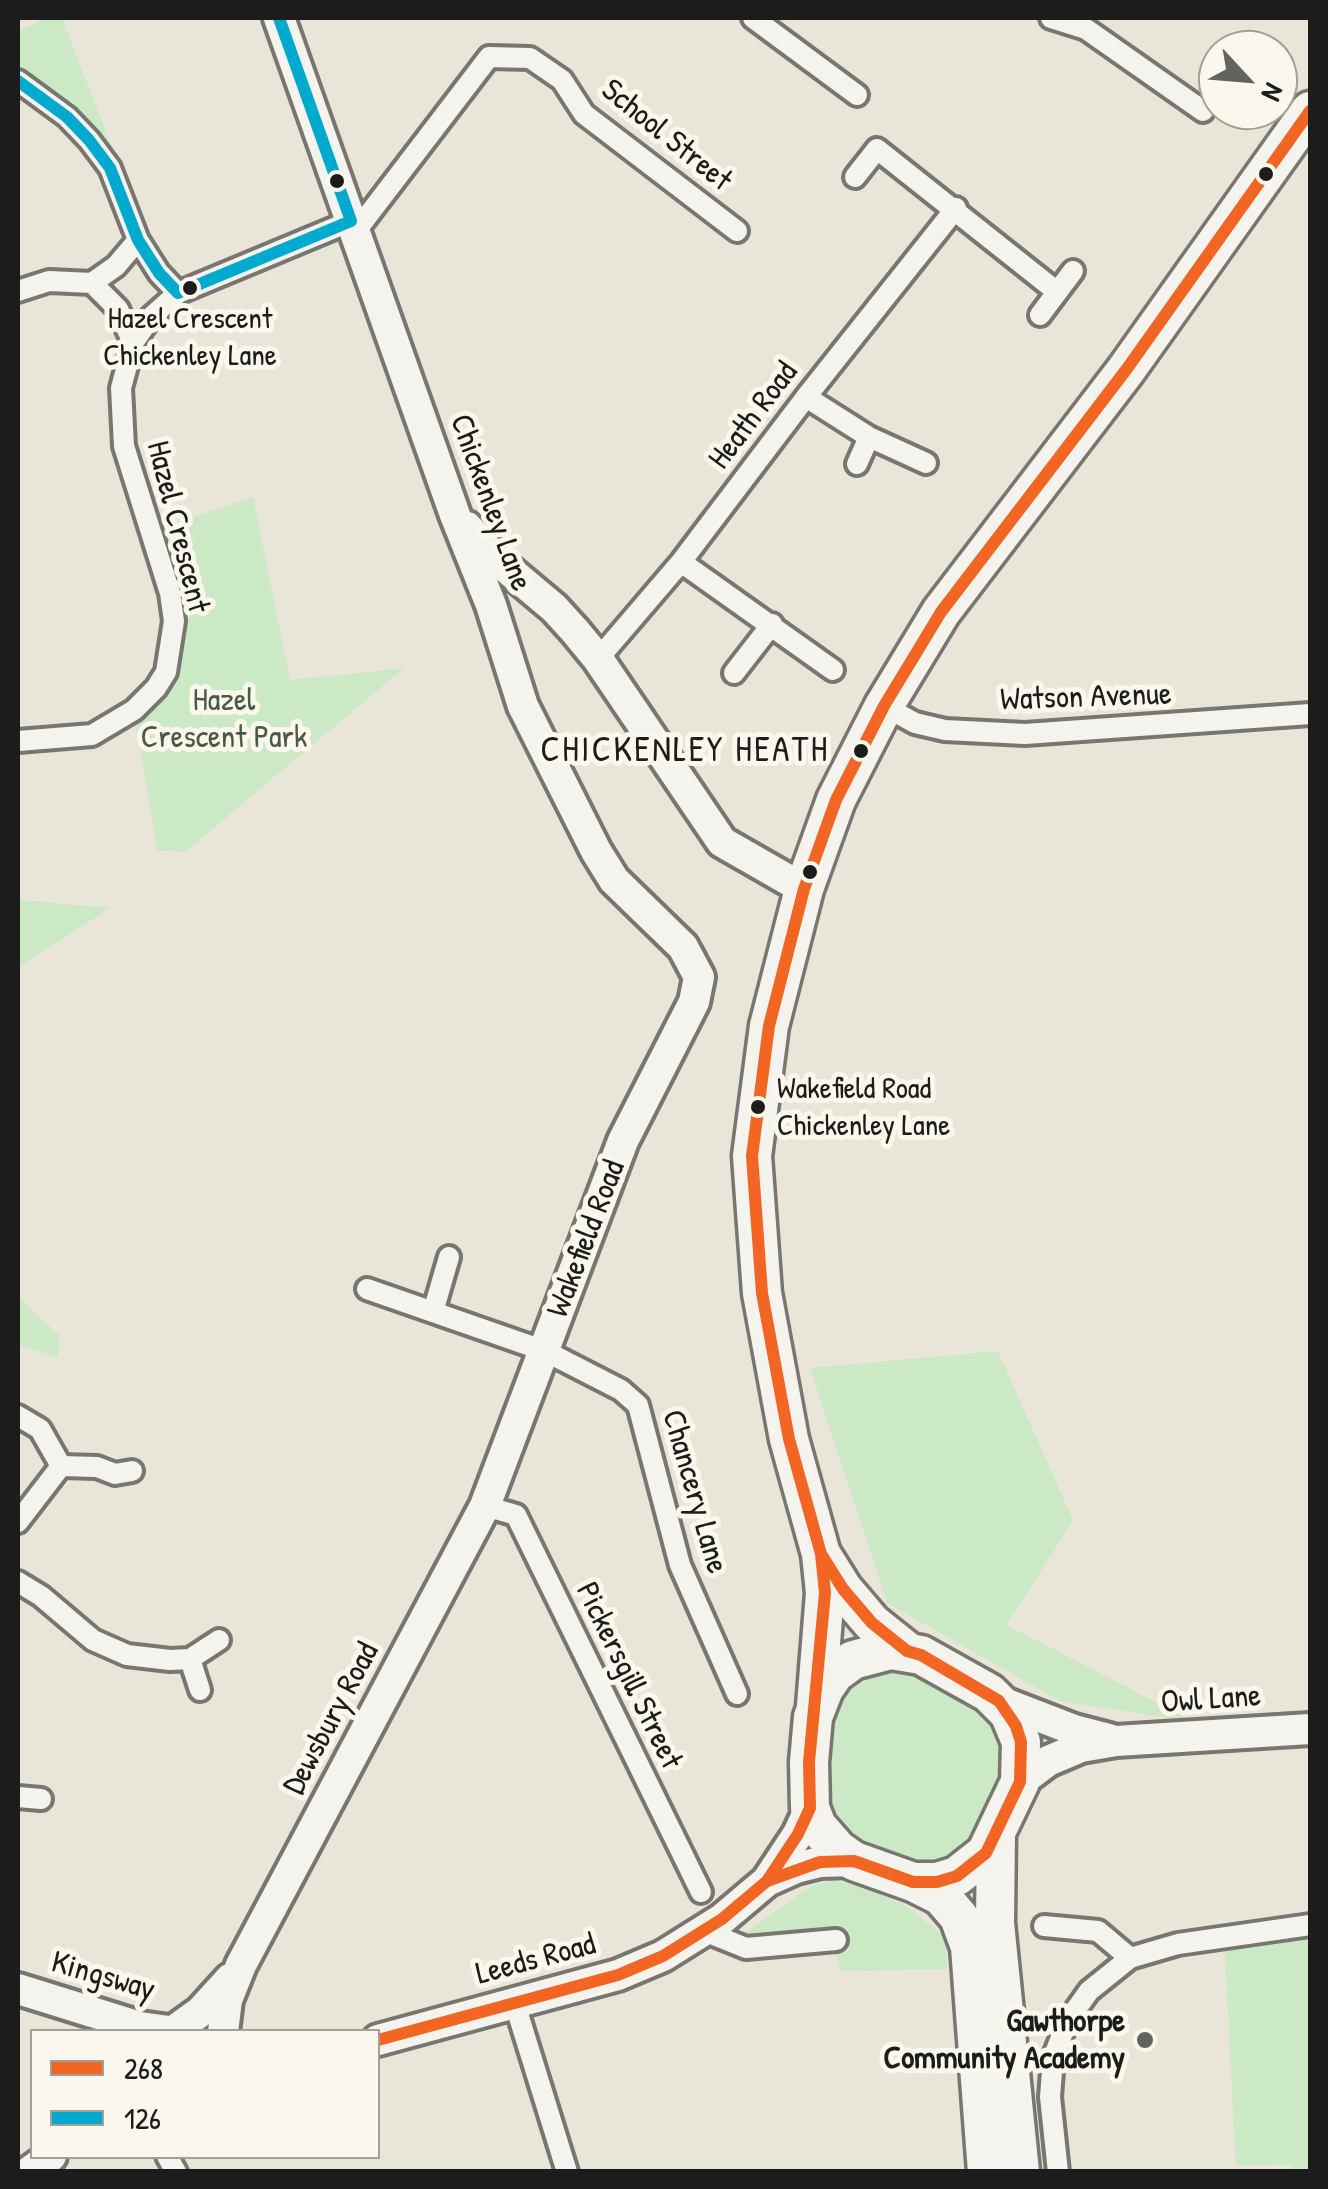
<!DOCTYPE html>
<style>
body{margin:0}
#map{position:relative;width:1328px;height:2189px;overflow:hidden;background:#eae5d9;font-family:"Patrick Hand",sans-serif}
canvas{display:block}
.frame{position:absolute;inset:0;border:20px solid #1c1c1c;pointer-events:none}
.legend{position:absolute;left:30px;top:2029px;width:350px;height:130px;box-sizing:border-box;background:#fbf7ec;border:2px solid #a29f99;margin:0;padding:12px 18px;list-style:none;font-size:30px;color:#1c1c1c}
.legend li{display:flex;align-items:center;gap:20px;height:50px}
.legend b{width:50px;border:2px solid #a29f99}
.north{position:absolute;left:1198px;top:30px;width:100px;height:100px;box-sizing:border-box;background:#fbf7ec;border:2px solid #a29f99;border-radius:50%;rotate:116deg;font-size:28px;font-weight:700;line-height:40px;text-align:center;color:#1c1c1c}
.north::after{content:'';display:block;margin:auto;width:35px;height:45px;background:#64625e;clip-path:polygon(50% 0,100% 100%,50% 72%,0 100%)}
</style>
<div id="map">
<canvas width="1328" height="2189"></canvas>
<div class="frame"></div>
<ul class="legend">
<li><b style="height:12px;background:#f26522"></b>268</li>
<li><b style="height:12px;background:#00a9ce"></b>126</li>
</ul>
<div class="north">N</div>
</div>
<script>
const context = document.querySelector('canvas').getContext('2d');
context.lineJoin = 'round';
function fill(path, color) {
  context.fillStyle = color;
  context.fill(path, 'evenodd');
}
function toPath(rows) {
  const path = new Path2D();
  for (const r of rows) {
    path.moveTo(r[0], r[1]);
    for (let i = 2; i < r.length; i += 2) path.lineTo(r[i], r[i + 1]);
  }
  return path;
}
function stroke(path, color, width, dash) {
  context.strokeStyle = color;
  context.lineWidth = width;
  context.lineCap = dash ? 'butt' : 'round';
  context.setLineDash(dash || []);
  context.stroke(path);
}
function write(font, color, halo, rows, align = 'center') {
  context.font = font + ' "Patrick Hand",sans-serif';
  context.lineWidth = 10;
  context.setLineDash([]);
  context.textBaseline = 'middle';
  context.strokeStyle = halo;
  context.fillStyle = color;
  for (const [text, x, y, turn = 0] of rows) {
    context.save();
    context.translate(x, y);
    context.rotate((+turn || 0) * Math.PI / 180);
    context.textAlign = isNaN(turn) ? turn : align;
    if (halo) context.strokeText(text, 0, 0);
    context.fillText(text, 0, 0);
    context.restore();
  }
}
fill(toPath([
 [47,18,62,18,112,148,110,168,18,81,18,31],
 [253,497,290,680,404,668,185,852,157,850,134,710,172,649,151,532],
 [18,900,110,908,18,968],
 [18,1297,59,1335,58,1357,18,1345],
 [998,1351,1073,1520,1007,1625,1194,1722,1060,1701,887,1603,810,1368],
 [907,1651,1021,1742,957,1876,838,1850,809,1762,824,1689],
 [835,1880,870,1889,909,1908,946,1938,947,1969,841,1971,828,1927,744,1934,811,1886],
 [1310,1925,1310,2171,1292,2171,1291,2165,1236,2166,1224,1937]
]), '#cae9c4');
const street = toPath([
 [753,18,857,95],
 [1051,18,1086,29,1203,111],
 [18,81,67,117,89,140,110,168,138,240,159,273,178,293],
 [855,177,877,149,1056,291],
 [356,231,489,57,530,58,562,80,584,114,737,231],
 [92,283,118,309,133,343],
 [18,291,49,281,92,283,116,266,138,240],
 [1040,315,1073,271],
 [806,397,869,437,926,463],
 [857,464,869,437],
 [681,562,833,670],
 [598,659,681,562,806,397,956,208],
 [734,673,772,624],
 [884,706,915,723,945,730,1025,734,1310,714],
 [18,741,92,735,134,710,156,688,166,672,174,621,170,593,124,446,121,388,133,343,151,317,178,293,351,221],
 [367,1289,545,1351,621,1390,638,1405,680,1565,737,1694],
 [433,1312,449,1257],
 [18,1416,40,1429,61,1466],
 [485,1506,516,1515,701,1892],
 [18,1522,61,1466,97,1467,115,1474,132,1471],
 [18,1582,41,1596,93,1640,127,1655,170,1660,190,1659,219,1640],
 [190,1659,200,1690],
 [18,1797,41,1799],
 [1044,1926,1098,1931,1130,1958],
 [704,1931,746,1948,836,1940],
 [514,2001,567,2172],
 [167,2156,176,2172],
 [1058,2172,1050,2097,1053,2058,1067,2022,1089,1991,1130,1958,1178,1944,1310,1925]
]);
const secondary = toPath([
 [467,527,498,561,554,608,575,631,598,659,722,842,804,889],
 [999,1701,1074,1730,1109,1739],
 [1020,1782,1048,1761,1081,1747,1116,1741,1310,1729],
 [767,1881,796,1868,820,1862,854,1861],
 [18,1989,140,2027,169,2031],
 [175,2030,200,2012,230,1979],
 [223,2032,227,2000,241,1965,485,1506,623,1141,694,1002,699,977,683,947,614,880,596,851,523,706,491,605,455,515,279,18],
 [378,2040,618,1975,663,1956,722,1919,767,1881,798,1834,810,1808],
 [29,2172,51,2156]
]);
const highway = toPath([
 [823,1557,843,1589,872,1623,907,1651],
 [816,1706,825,1593,821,1554,789,1439,762,1293,752,1156,769,1026,804,889,836,800,884,706,941,612,1126,370,1310,111],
 [996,1833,995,1923,1020,2172],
 [913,1882,937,1882,957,1876,986,1853,1020,1782,1021,1742,1009,1713,989,1693,921,1655,891,1650,853,1660,835,1673,824,1689,813,1717,809,1762,810,1808,817,1826,838,1850,854,1861,913,1882,941,1896,959,1917,970,1947,987,2172]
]);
stroke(street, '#797671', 28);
stroke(secondary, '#797671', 38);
stroke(highway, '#797671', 45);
stroke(street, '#f4f3ed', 20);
stroke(secondary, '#f4f3ed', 30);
stroke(highway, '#f4f3ed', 38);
stroke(toPath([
 [767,1881,820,1862,854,1861,913,1882,937,1882,957,1876,986,1853,1020,1782,1021,1742,1016,1726,999,1701,921,1655,907,1651,872,1623,843,1589,821,1554],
 [378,2040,618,1975,663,1956,722,1919,767,1881,798,1834,810,1808,809,1762,825,1593,821,1554,789,1439,762,1293,752,1156,769,1026,804,889,836,800,884,706,941,612,1126,370,1310,111]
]), '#f26522', 12);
stroke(toPath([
 [279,18,351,221],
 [18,81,67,117,89,140,110,168,138,240,159,273,178,293],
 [178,293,351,221]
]), '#00a9ce', 12);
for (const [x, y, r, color] of [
 [1266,174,9,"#1c1c1c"],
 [337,181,9,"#1c1c1c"],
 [190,288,9,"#1c1c1c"],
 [861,751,9,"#1c1c1c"],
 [810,872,9,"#1c1c1c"],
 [758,1107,9,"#1c1c1c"],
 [1145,2040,10,"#64625e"]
]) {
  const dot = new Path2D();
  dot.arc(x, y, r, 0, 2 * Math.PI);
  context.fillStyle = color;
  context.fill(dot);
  stroke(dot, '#fbf7ec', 4);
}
write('30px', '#1c1c1c', '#fbf7ec', [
 ["Hazel Crescent",190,320],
 ["Chickenley Lane",190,357],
 ["Wakefield Road",777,1090,"left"],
 ["Chickenley Lane",777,1127,"left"]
]);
write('32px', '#1c1c1c', '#fbf7ec', [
 ["School Street",666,136,39],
 ["Heath Road",754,416,-53],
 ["Chickenley Lane",490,503,70],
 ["Hazel Crescent",177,527,76],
 ["Watson Avenue",1086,698,-2],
 ["Wakefield Road",587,1239,-69],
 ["Chancery Lane",694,1492,74],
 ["Pickersgill Street",628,1676,64],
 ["Owl Lane",1211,1700,-4],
 ["Dewsbury Road",332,1719,-62],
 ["Leeds Road",536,1960,-15],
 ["Kingsway",103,1977,16]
]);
write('32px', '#485a49', '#fbf7ec', [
 ["Hazel",224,701],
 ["Crescent Park",224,738]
]);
write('bold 32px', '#1c1c1c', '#fbf7ec', [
 ["Gawthorpe",1125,2022],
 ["Community Academy",1125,2059]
], 'right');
context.letterSpacing = '2.5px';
write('35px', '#1c1c1c', '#fbf7ec', [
 ["CHICKENLEY HEATH",685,752]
]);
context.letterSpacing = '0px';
</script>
